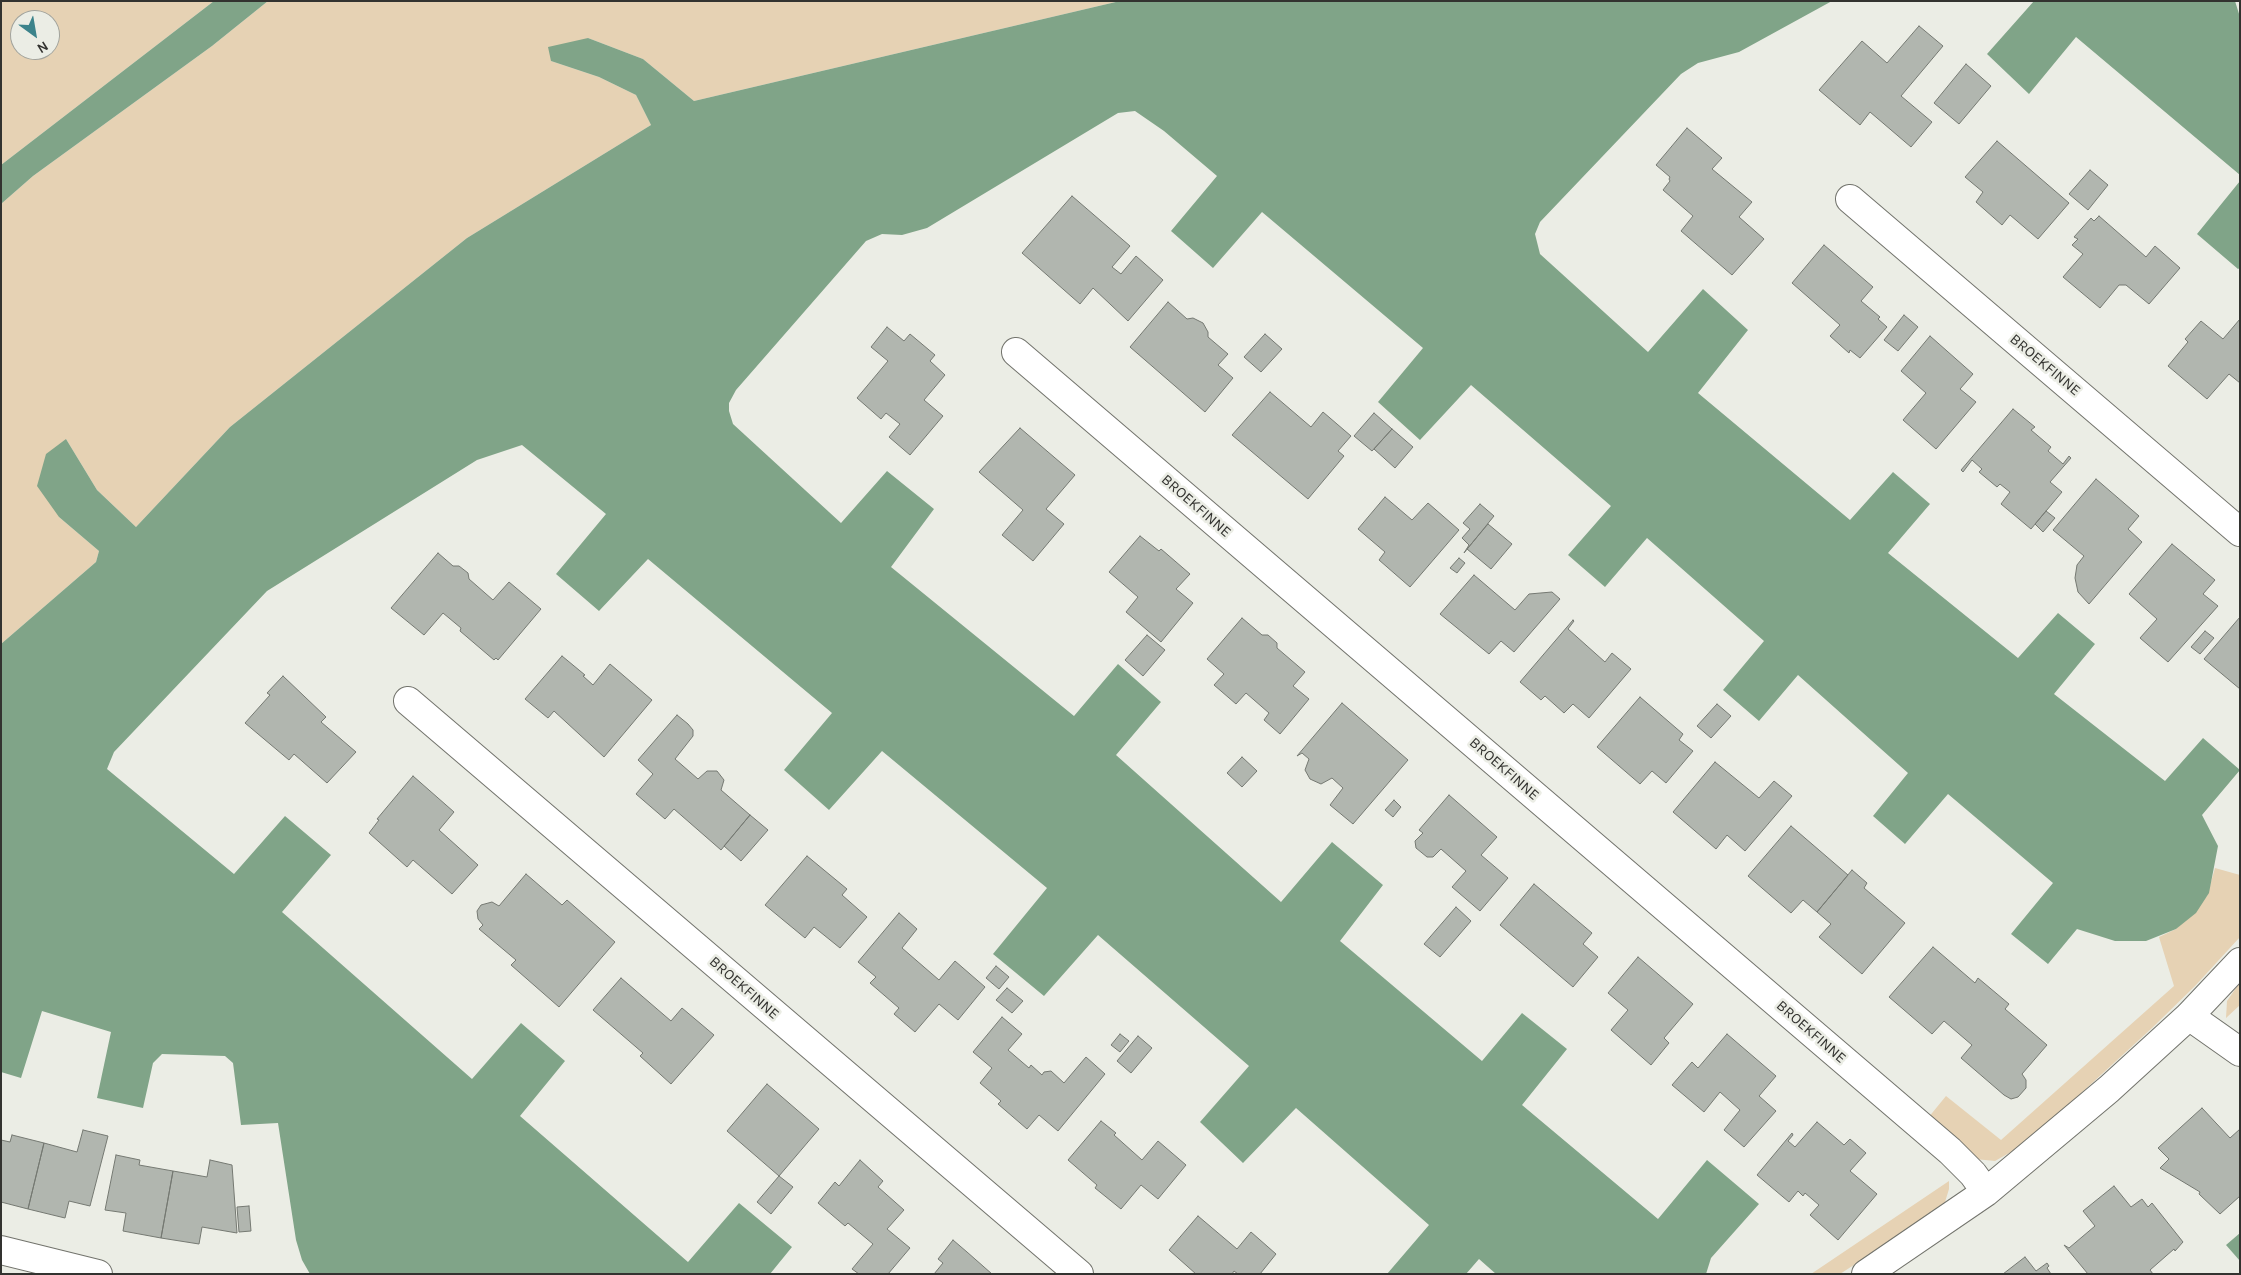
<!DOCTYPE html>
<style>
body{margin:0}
#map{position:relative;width:2241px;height:1275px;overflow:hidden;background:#ebede5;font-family:Karla,sans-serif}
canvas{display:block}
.frame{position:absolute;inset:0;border:2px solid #333330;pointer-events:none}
.north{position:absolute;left:10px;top:10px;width:50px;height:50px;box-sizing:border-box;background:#ebede5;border:1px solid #a1a39d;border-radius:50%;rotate:148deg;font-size:14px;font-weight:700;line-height:20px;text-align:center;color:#333330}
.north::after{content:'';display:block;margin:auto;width:18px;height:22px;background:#3c838b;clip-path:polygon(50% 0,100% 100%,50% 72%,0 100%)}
</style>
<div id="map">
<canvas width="2241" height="1275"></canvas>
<div class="frame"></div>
<div class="north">N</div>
</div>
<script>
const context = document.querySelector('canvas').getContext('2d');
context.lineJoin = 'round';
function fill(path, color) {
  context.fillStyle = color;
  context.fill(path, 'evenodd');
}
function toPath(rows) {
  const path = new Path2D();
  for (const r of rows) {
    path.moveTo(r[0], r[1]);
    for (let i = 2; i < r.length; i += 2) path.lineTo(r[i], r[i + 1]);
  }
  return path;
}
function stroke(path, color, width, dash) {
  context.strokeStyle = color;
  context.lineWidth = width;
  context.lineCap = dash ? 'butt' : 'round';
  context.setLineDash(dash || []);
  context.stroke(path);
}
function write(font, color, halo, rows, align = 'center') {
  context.font = font + ' Karla,sans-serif';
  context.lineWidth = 5;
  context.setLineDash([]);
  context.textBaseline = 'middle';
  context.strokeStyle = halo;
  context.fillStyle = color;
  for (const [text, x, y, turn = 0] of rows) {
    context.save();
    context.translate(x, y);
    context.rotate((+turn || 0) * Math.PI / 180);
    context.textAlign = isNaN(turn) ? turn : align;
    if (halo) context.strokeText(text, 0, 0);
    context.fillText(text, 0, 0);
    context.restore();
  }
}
fill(toPath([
 [1,1,214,1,1,165],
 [20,20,50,20,50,50,20,50],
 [268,1,1120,1,694,101,643,59,588,38,551,61,599,77,636,95,651,125,467,238,230,427,136,527,97,490,66,439,59,517,99,551,96,562,1,644,1,204,33,176,212,46],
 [2215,868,2240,875,2240,937,2195,986,2152,1028,2053,1119,2018,1148,1995,1161,1975,1159,1928,1118,1946,1096,2001,1140,2174,986,2159,937,2176,929,2207,896],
 [2240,982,2240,1005,2226,1018,2227,1001],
 [1949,1181,1949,1189,1945,1202,1900,1235,1840,1274,1811,1274]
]), '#e6d2b4');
fill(toPath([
 [214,1,268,1,212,46,33,176,1,204,1,165],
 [1120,1,1832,1,1739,52,1698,63,1681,74,1540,222,1535,234,1540,254,1648,352,1703,289,1748,330,1698,393,1850,520,1893,472,1930,504,1888,553,2018,658,2058,613,2095,644,2054,694,2165,781,2203,738,2240,770,2202,815,2218,846,2209,893,2196,913,2176,929,2146,941,2115,941,2077,929,2048,964,2011,934,2053,883,1948,794,1905,844,1873,816,1908,773,1798,675,1759,721,1723,690,1764,641,1647,538,1605,587,1568,555,1611,506,1471,385,1420,440,1378,402,1423,348,1262,212,1213,268,1171,231,1217,176,1164,131,1135,111,1118,113,927,228,902,235,882,234,866,241,736,390,729,403,729,411,733,424,841,523,887,471,934,509,891,567,1074,716,1118,664,1161,702,1116,755,1281,902,1332,842,1383,885,1340,941,1482,1061,1522,1013,1567,1049,1522,1105,1658,1219,1707,1160,1759,1204,1711,1258,1706,1274,1496,1274,1479,1259,1466,1274,1387,1274,1429,1225,1296,1108,1243,1163,1200,1122,1249,1066,1098,935,1044,996,993,954,1047,888,882,751,829,810,784,770,832,713,648,559,599,611,556,574,606,514,522,445,477,460,267,591,114,752,107,769,234,874,285,816,331,855,282,912,472,1079,521,1023,565,1061,520,1116,688,1262,739,1203,792,1247,770,1274,310,1274,302,1260,296,1240,278,1123,241,1125,233,1063,225,1056,162,1054,153,1063,143,1108,97,1098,111,1032,42,1011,21,1078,1,1072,1,644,96,562,99,551,59,517,37,486,46,454,66,439,97,490,136,527,230,427,467,238,651,125,636,95,599,77,551,61,548,47,588,38,643,59,694,101],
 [2034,1,2235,1,2240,17,2240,175,2076,37,2029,94,1987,54],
 [2240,181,2240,268,2238,269,2197,234],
 [2240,1233,2240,1261,2226,1245]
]), '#80a488');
const building = toPath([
 [1919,26,1943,46,1901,96,1932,122,1911,147,1870,112,1860,125,1819,90,1862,41,1887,63,1919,26],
 [1966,64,1991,86,1959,124,1934,103,1966,64],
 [1687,128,1722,158,1712,169,1752,202,1739,217,1764,239,1732,275,1681,231,1693,216,1663,190,1670,181,1669,179,1670,177,1656,165,1687,128],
 [1997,141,2069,203,2038,239,2010,215,2002,225,1976,202,1983,192,1965,177,1997,141],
 [2090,170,2108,185,2088,210,2069,194,2090,170],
 [1072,196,1130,246,1112,267,1121,274,1136,256,1163,280,1128,321,1093,288,1080,304,1022,253,1072,196],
 [2099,216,2146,257,2155,246,2180,268,2149,304,2126,285,2119,285,2100,308,2063,277,2083,254,2072,245,2078,239,2074,237,2091,218,2094,221,2099,216],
 [1824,245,1873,287,1861,301,1880,317,1878,319,1887,327,1860,358,1850,350,1849,353,1830,336,1840,325,1792,283,1824,245],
 [1168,302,1187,319,1193,318,1203,323,1208,332,1208,337,1228,354,1218,365,1233,378,1205,412,1130,347,1168,302],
 [1904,315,1918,327,1898,351,1884,340,1904,315],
 [2240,319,2240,383,2229,374,2207,399,2168,366,2188,342,2185,339,2201,321,2223,339,2240,319],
 [887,327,904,341,910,334,935,355,930,361,945,375,924,400,943,416,910,455,889,437,900,424,886,413,881,419,857,398,888,361,871,347,887,327],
 [1265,334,1282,349,1261,372,1244,357,1265,334],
 [1930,336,1973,374,1960,389,1976,402,1936,449,1903,420,1926,393,1901,371,1930,336],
 [1270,392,1311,427,1323,412,1351,436,1338,451,1344,456,1308,499,1232,435,1270,392],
 [2013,409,2035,427,2031,430,2051,447,2048,451,2063,464,2069,456,2071,458,2050,482,2062,492,2031,529,2001,504,2010,492,2000,484,1997,487,1979,472,1982,469,1972,460,1963,472,1961,470,2013,409],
 [1374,413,1392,429,1372,451,1354,436,1374,413],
 [1020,428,1075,475,1046,509,1064,524,1033,561,1002,535,1023,510,979,472,1020,428],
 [1392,429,1413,447,1395,468,1374,449,1392,429],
 [2096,479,2139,516,2128,529,2142,542,2089,604,2078,592,2075,578,2077,565,2084,556,2053,530,2096,479],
 [1385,497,1412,520,1428,503,1459,530,1410,587,1379,560,1385,552,1358,529,1385,497],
 [1480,504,1494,516,1464,553,1469,545,1462,538,1470,529,1463,523,1480,504],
 [2046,511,2055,518,2043,532,2035,524,2046,511],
 [1488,524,1512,544,1491,569,1467,549,1488,524],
 [1140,536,1159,551,1161,549,1190,574,1176,589,1193,603,1161,642,1126,612,1138,597,1109,572,1140,536],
 [2172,544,2215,580,2203,594,2218,606,2168,662,2140,638,2157,619,2129,594,2172,544],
 [438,553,453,566,459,566,468,573,469,579,493,600,509,582,541,609,498,660,496,658,494,660,460,631,461,628,443,613,424,635,391,608,438,553],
 [1459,558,1465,563,1457,573,1450,568,1459,558],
 [1474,575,1515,610,1529,594,1552,592,1560,599,1514,652,1501,641,1489,654,1440,614,1474,575],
 [2240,617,2240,689,2204,659,2240,617],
 [1242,618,1262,635,1268,635,1277,643,1277,648,1305,672,1293,686,1309,699,1280,734,1264,720,1269,713,1246,693,1236,704,1214,685,1224,674,1207,659,1242,618],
 [1573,620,1574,621,1568,629,1605,662,1612,653,1631,669,1589,718,1573,704,1564,713,1545,696,1541,700,1520,682,1573,620],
 [2205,631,2214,638,2200,654,2191,647,2205,631],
 [1147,635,1165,650,1143,676,1125,660,1147,635],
 [562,656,585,675,583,676,593,685,610,664,652,700,604,757,554,711,548,718,525,699,562,656],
 [283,676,326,717,321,722,356,752,327,783,294,754,289,760,245,723,270,695,267,693,283,676],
 [1640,697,1683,734,1679,740,1693,751,1666,783,1652,771,1640,784,1597,747,1640,697],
 [1342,703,1408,760,1353,824,1330,805,1343,788,1332,778,1321,784,1310,779,1305,770,1309,759,1302,753,1297,756,1342,703],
 [1717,704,1731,716,1711,738,1697,726,1717,704],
 [677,715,688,724,693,730,693,736,675,759,698,779,707,771,717,771,724,780,721,790,750,815,721,850,674,809,665,819,636,794,653,774,638,760,677,715],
 [1242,757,1257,771,1242,787,1227,773,1242,757],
 [1715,762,1759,798,1774,781,1792,796,1745,851,1727,835,1716,849,1673,812,1715,762],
 [413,776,454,812,439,830,478,865,452,894,413,860,407,867,369,833,379,820,377,819,413,776],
 [1449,795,1497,837,1481,855,1508,878,1480,911,1452,887,1466,871,1441,849,1433,857,1427,857,1416,848,1415,841,1423,833,1419,830,1449,795],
 [1394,800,1401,807,1393,817,1385,810,1394,800],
 [750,815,768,830,741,861,724,846,750,815],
 [1791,826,1848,875,1817,912,1803,900,1791,913,1748,876,1791,826],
 [807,856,847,889,842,895,867,917,840,948,814,927,805,938,765,905,807,856],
 [1852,870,1867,883,1864,888,1905,923,1862,974,1819,937,1831,924,1817,912,1852,870],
 [526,874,562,905,567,900,615,942,559,1007,511,965,516,960,479,929,483,925,478,919,477,911,481,905,492,902,499,906,526,874],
 [1534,884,1592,933,1583,944,1598,957,1573,987,1500,925,1534,884],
 [1456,907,1471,921,1440,957,1424,944,1456,907],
 [899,913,917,929,902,948,939,980,955,961,985,987,958,1020,939,1004,915,1032,894,1014,899,1008,870,983,876,977,858,962,899,913],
 [1933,947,1975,983,1978,978,2009,1004,2005,1009,2047,1045,2022,1074,2026,1080,2026,1088,2018,1097,2011,1099,2004,1095,1961,1058,1972,1045,1944,1021,1932,1034,1889,997,1933,947],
 [1638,957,1693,1004,1664,1038,1669,1043,1651,1065,1611,1030,1628,1010,1608,993,1638,957],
 [996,966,1009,977,999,989,986,978,996,966],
 [621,978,671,1021,682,1008,714,1035,671,1084,640,1056,643,1053,593,1010,621,978],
 [1007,988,1023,1001,1012,1013,996,1000,1007,988],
 [1002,1017,1022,1034,1008,1050,1029,1068,1031,1065,1042,1075,1044,1072,1051,1071,1064,1083,1086,1057,1105,1074,1058,1131,1039,1115,1027,1129,998,1104,1001,1101,980,1083,992,1068,973,1052,1002,1017],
 [1120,1034,1129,1041,1120,1052,1111,1045,1120,1034],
 [1727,1034,1776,1076,1759,1096,1776,1111,1744,1147,1724,1130,1740,1110,1720,1092,1704,1112,1672,1085,1692,1062,1698,1068,1727,1034],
 [1138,1036,1152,1048,1131,1073,1117,1061,1138,1036],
 [767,1084,819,1129,779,1176,727,1131,767,1084],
 [2202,1108,2230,1138,2240,1129,2240,1196,2220,1214,2199,1194,2200,1192,2160,1168,2169,1159,2158,1148,2202,1108],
 [1101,1121,1116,1133,1114,1135,1142,1160,1158,1141,1186,1165,1158,1199,1141,1185,1121,1209,1095,1188,1097,1185,1068,1160,1101,1121],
 [1817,1122,1844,1145,1850,1139,1866,1153,1850,1171,1877,1194,1838,1240,1810,1215,1819,1205,1805,1193,1803,1196,1798,1191,1789,1202,1757,1175,1792,1133,1793,1135,1788,1141,1795,1147,1817,1122],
 [83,1130,108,1136,90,1206,69,1201,65,1218,28,1209,44,1143,77,1152,83,1130],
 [12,1135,44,1143,28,1209,1,1202,1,1140,10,1142,12,1135],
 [116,1155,140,1160,139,1165,173,1171,161,1238,123,1231,126,1213,105,1210,116,1155],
 [210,1160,232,1165,237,1233,202,1227,199,1244,161,1238,173,1171,207,1177,210,1160],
 [860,1160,883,1181,878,1187,904,1210,887,1229,910,1248,888,1274,859,1274,852,1269,873,1244,848,1223,845,1226,818,1203,835,1182,839,1186,860,1160],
 [779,1176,793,1187,771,1214,757,1202,779,1176],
 [2114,1186,2131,1207,2142,1199,2148,1207,2152,1203,2183,1242,2175,1251,2174,1249,2150,1270,2153,1274,2088,1274,2064,1245,2069,1248,2095,1226,2083,1211,2114,1186],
 [249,1206,251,1231,239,1232,237,1207,249,1206],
 [1198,1216,1237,1249,1251,1232,1276,1254,1260,1274,1238,1274,1234,1271,1232,1274,1196,1274,1169,1250,1198,1216],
 [953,1240,967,1252,992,1274,934,1274,943,1263,938,1259,953,1240],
 [2025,1257,2036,1271,2047,1263,2049,1266,2047,1268,2051,1274,2003,1274,2025,1257]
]);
fill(building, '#b1b6af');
stroke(building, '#757972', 1);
const minor = toPath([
 [1850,199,2240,532],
 [1016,352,1950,1151,1973,1174,1986,1192],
 [408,701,1079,1274],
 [2189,1016,2240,1052],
 [1,1250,98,1274],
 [1866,1274,1986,1192,2109,1089,2189,1016,2240,962]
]);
stroke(minor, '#72736c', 30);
stroke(minor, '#fff', 28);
write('15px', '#333330', '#ebede5', [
 ["BROEKFINNE",2045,365,40],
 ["BROEKFINNE",1196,506,41],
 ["BROEKFINNE",1504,769,41],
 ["BROEKFINNE",744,988,41],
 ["BROEKFINNE",1811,1032,41]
]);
</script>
